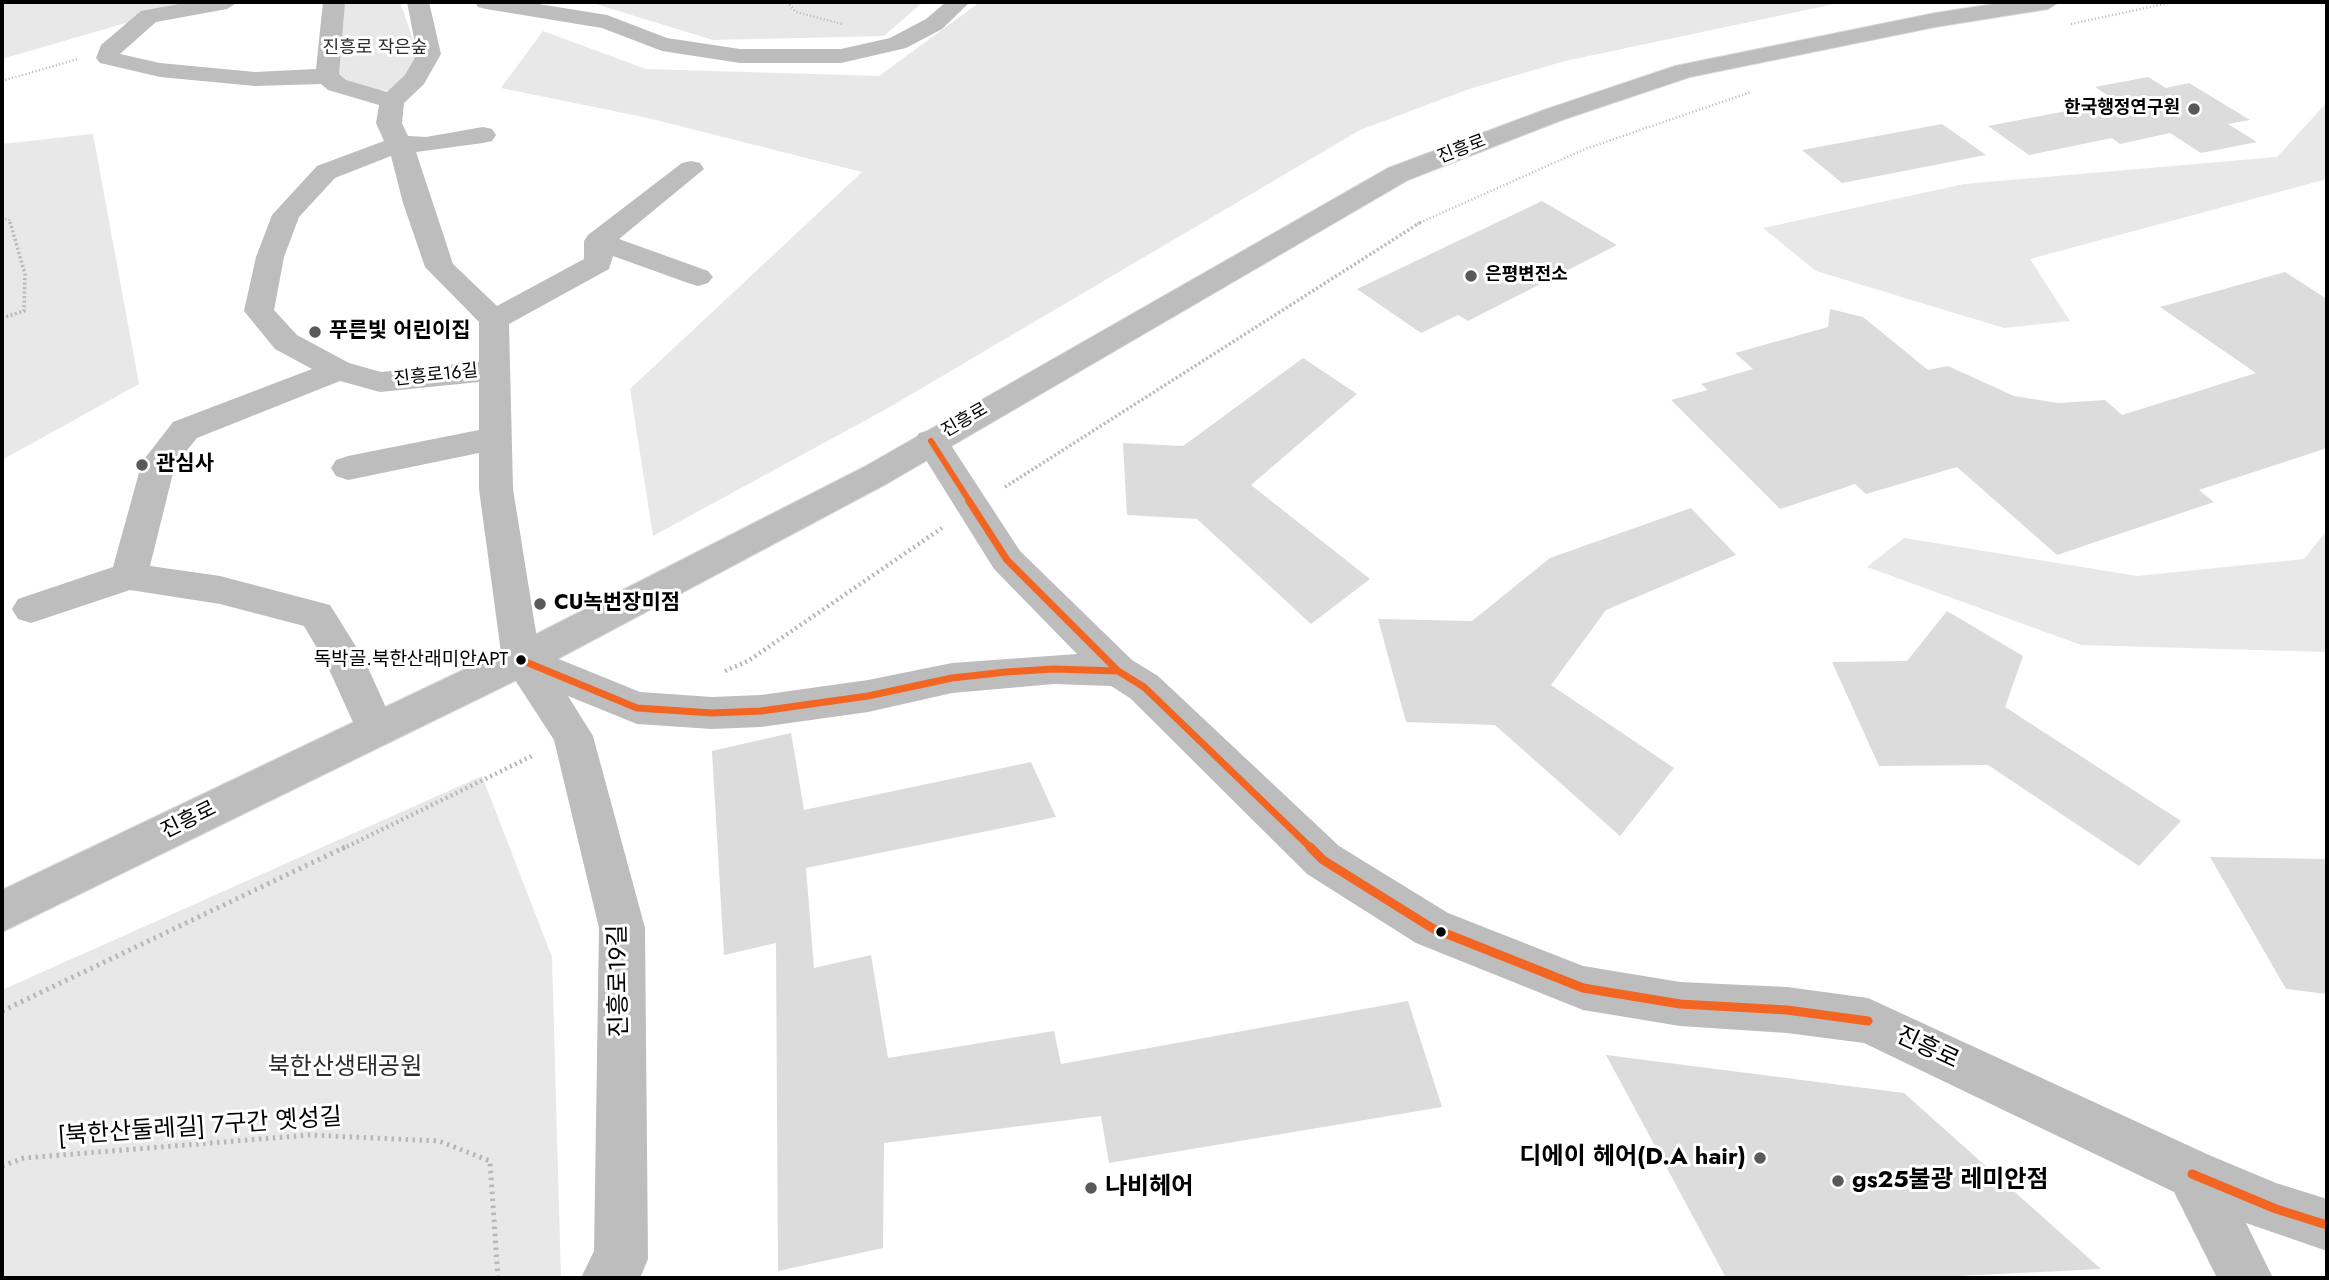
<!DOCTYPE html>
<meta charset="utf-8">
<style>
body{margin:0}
#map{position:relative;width:2329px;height:1280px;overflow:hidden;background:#fff;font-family:Jost,sans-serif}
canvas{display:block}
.frame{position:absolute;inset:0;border:4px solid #000;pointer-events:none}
</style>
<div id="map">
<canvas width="2329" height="1280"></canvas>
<div class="frame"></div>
</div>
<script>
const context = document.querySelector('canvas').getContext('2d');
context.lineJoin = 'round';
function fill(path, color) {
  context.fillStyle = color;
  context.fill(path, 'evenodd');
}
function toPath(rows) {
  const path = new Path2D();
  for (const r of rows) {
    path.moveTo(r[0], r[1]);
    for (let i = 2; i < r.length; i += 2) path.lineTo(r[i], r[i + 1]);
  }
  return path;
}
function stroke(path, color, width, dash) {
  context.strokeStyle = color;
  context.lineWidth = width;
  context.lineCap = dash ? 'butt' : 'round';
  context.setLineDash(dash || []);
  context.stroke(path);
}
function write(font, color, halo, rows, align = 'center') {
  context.font = font + ' Jost,"Noto Sans KR",sans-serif';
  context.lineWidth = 6;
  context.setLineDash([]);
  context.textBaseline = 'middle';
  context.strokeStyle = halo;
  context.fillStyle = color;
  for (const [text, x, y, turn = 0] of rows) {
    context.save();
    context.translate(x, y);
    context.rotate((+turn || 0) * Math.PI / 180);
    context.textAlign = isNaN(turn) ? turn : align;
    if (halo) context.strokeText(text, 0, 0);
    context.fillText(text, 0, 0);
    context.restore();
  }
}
fill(toPath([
 [2,2,198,2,2,59],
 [338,2,400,2,421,62,394,91,360,89,336,73],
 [589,2,923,2,884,36,713,40],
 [980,2,1844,2,1565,61,1469,89,1360,130,888,408,653,536,630,389,862,172,648,118,501,88,543,31,646,69,879,76],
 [2327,102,2327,179,2030,259,2070,321,2004,328,1816,271,1763,228,1964,184,2277,157],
 [93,134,139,384,2,460,2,144],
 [2327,530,2327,652,2081,645,1867,567,1904,538,2137,576,2304,559],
 [482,776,552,957,561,1278,2,1278,2,990]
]), '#e8e8e8');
fill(toPath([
 [2148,77,2166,88,2189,83,2250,120,2228,124,2257,142,2201,153,2170,133,2120,144,2112,138,2029,155,1988,126,2103,104,2098,101,2112,98,2095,87],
 [1942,124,1986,155,1842,183,1802,150],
 [1542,201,1617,245,1468,321,1458,315,1421,333,1357,289],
 [2285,272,2327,299,2327,448,2199,490,2214,502,2057,555,1957,467,1866,494,1855,484,1780,509,1671,400,1708,390,1701,384,1753,369,1735,353,1828,327,1830,309,1863,317,1928,370,1948,366,2014,396,2058,403,2105,400,2122,415,2256,373,2160,307],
 [1303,358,1357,394,1251,485,1370,579,1311,624,1197,519,1127,515,1123,443,1183,446],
 [1691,508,1736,555,1606,610,1551,685,1674,768,1620,836,1495,725,1406,722,1378,619,1472,621,1550,558],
 [1947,611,2023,656,2005,707,2181,821,2139,866,1988,765,1879,766,1832,662,1907,661],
 [791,733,804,810,1031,762,1056,817,806,868,814,968,871,955,888,1058,1054,1031,1061,1064,1408,1001,1442,1107,1109,1163,1101,1116,884,1143,883,1248,778,1271,776,943,724,955,712,751],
 [2210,857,2327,859,2327,994,2286,989],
 [1606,1055,1904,1093,2101,1269,1917,1278,1726,1278]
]), '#dcdcdc');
const major = toPath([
 [2007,2,2059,2,2048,9,1935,27,1690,77,1562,120,1408,180,888,483,535,671,2,932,2,890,507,649,864,467,1388,168,1544,110,1675,66,1935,13,2007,2]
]);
stroke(major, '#dbdbdb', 2);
stroke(toPath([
 [787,2,796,12,842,24],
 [2071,24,2173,2],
 [2,81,78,59],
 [2,218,9,220,10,224],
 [1417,224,1585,149,1751,92]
]), '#b8b8b8', 2.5, [1, 2.5]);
stroke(toPath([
 [2,318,24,311,25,274,10,222],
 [1005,487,1421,222]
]), '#b8b8b8', 3.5, [2, 2.5]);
stroke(toPath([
 [725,671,748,661,942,528],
 [342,849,534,755]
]), '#b8b8b8', 4.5, [2, 3.5]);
stroke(toPath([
 [2,1011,345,847],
 [2,1166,24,1158,310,1135,439,1141,490,1161,498,1278]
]), '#b8b8b8', 5, [2.5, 4.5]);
fill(toPath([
 [190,2,238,2,227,9,156,22,120,54,160,63,255,72,316,69,323,2,345,2,339,74,346,80,387,92,405,75,417,54,407,2,429,2,441,54,424,84,404,103,402,123,408,136,426,137,483,127,492,129,496,135,492,141,483,143,416,152,453,264,497,306,584,259,584,241,588,235,682,163,691,161,700,163,704,169,619,239,708,271,713,277,708,283,698,286,688,283,613,256,609,269,509,324,513,489,539,651,640,692,712,697,761,695,868,680,952,663,1077,654,994,569,914,441,919,433,931,430,943,433,1020,551,1132,660,1158,676,1339,846,1448,913,1583,966,1680,982,1787,987,1868,998,2209,1155,2276,1183,2327,1199,2327,1251,2246,1223,2273,1278,2217,1278,2174,1192,1864,1043,1787,1033,1680,1026,1583,1010,1416,943,1307,874,1130,698,1111,686,1054,684,952,693,868,712,761,727,712,729,637,724,568,696,593,736,645,928,648,1259,640,1278,581,1278,594,1251,599,928,554,740,502,660,479,489,479,453,348,480,336,476,331,468,336,460,348,456,479,430,479,382,380,392,340,381,197,438,175,465,150,566,220,576,330,605,365,661,396,730,390,742,376,747,362,742,327,665,304,626,220,604,130,590,31,623,18,619,12,609,18,599,113,567,142,462,173,422,312,369,275,349,244,311,256,257,272,215,317,166,384,141,376,123,379,105,328,90,321,84,255,86,160,77,100,63,96,58,101,45,141,11,190,2],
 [391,156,403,203,425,267,479,322,479,362,381,372,349,363,297,335,274,310,284,257,299,217,335,178,391,156],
 [475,2,526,2,607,15,667,38,740,49,841,49,890,38,926,19,946,2,970,2,942,29,906,48,841,63,740,63,662,51,602,28,486,9,478,7,475,2]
]), '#bdbdbd');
fill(major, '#bdbdbd');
stroke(toPath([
 [931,441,970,502]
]), '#f26522', 6);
stroke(toPath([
 [969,501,1007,560,1118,671,1144,687,1312,849],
 [521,660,637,708,712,713,761,711,868,696,952,678,1006,672,1054,669,1118,671]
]), '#f26522', 7);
stroke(toPath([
 [1310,847,1323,860,1432,928,1583,988,1680,1004,1787,1010,1868,1021],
 [2192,1174,2276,1209,2327,1225]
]), '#f26522', 9);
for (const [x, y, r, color] of [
 [2194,109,7,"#595959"],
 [1471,276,7,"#595959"],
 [315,332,7,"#595959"],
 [142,465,7,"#595959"],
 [540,604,7,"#595959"],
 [521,660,6,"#000"],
 [1441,932,6,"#000"],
 [1760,1158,7,"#595959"],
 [1838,1181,7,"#595959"],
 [1091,1188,7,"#595959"]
]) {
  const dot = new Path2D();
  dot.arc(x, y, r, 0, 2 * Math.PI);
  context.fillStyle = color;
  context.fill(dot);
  stroke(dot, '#fff', 2.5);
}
write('18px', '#2d2d2d', '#fff', [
 ["진흥로 작은숲",375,49]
]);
write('bold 18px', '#000', '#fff', [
 ["한국행정연구원",2180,109],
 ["은평변전소",1485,276,"left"]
], 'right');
write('18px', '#000', '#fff', [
 ["진흥로",1462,150,-21],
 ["진흥로16길",436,376,-6],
 ["진흥로",965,421,-30]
]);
write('19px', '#000', '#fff', [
 ["독박골.북한산래미안APT",508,660]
], 'right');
write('bold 21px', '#000', '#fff', [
 ["푸른빛 어린이집",329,332],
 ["관심사",156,465],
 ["CU녹번장미점",554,604]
], 'left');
write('21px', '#000', '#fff', [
 ["진흥로",189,821,-26]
]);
write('24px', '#000', '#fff', [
 ["진흥로19길",620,981,-91],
 ["진흥로",1927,1049,25],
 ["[북한산둘레길] 7구간 옛성길",200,1128,-4]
]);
write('24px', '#2d2d2d', '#fff', [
 ["북한산생태공원",345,1068]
]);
write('bold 24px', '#000', '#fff', [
 ["디에이 헤어(D.A hair)",1746,1158,"right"],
 ["gs25불광 레미안점",1852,1181],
 ["나비헤어",1105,1188]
], 'left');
</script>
